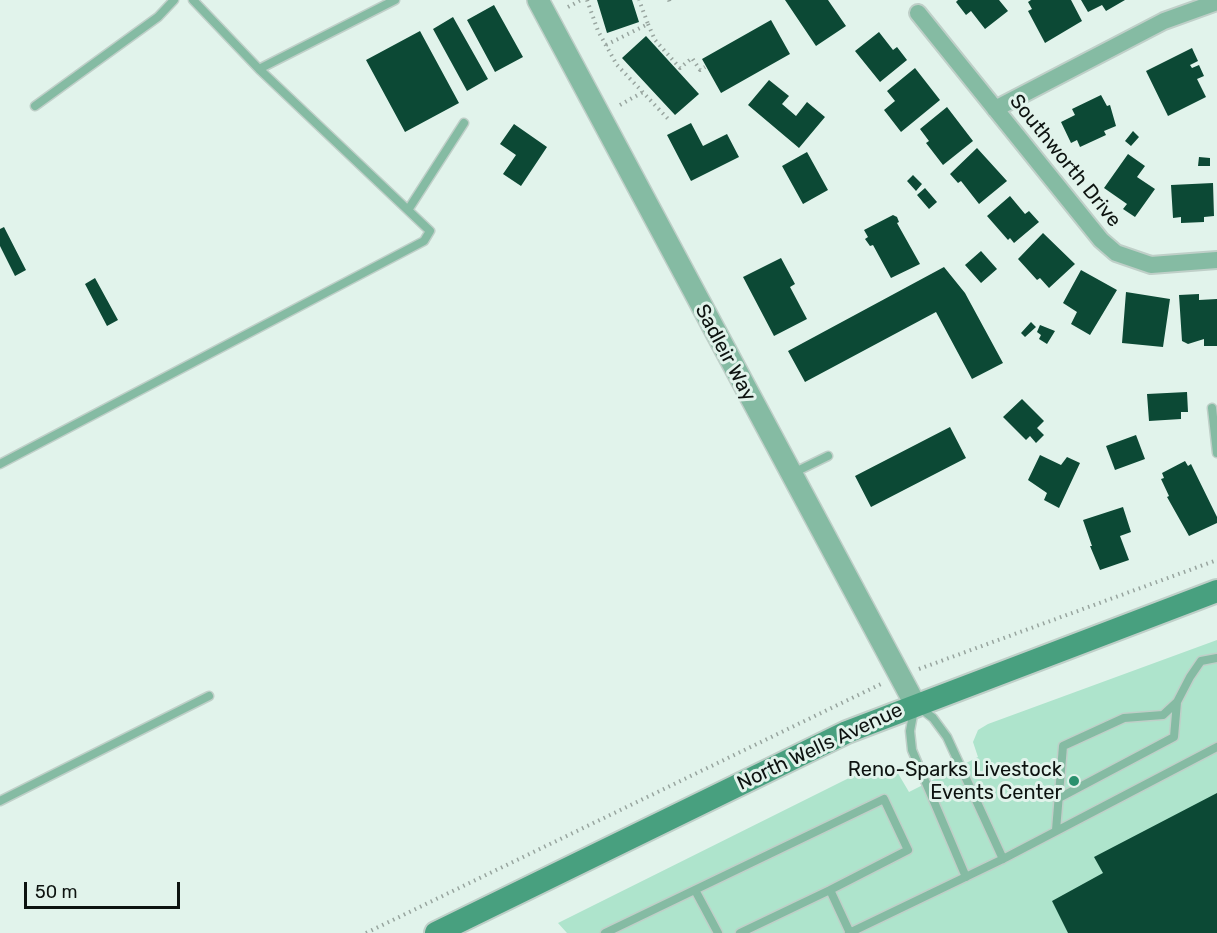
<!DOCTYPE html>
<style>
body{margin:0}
#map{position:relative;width:1217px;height:933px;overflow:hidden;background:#e1f3eb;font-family:Rubik,sans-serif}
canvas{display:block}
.scale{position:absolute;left:24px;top:882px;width:156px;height:27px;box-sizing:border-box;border:3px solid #0d1310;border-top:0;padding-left:8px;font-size:18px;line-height:21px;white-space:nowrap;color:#0d1310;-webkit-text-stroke:4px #e1f3eb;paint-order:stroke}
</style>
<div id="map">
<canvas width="1217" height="933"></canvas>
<div class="scale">50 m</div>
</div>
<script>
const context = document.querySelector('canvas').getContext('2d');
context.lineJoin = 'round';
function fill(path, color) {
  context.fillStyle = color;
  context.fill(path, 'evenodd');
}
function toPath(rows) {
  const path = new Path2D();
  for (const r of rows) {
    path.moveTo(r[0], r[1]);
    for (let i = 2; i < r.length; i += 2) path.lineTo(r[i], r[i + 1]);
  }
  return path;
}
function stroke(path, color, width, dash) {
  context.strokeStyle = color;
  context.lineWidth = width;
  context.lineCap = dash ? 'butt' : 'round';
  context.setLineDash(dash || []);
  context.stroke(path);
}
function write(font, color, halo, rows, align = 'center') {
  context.font = font + ' Rubik,sans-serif';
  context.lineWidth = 6;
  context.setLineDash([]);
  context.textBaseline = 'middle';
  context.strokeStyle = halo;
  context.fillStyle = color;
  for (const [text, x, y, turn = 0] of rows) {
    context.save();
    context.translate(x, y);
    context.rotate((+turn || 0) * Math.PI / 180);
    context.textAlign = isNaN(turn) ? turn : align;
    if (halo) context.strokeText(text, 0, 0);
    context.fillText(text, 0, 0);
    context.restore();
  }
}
fill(toPath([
 [1217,640,1217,933,567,933,558,923,865,770,884,766,896,770,909,792,978,757,973,742,978,730,988,724]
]), '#aee4cc');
fill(toPath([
 [597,0,632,0,639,22,607,33],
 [785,0,828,0,846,26,816,46],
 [958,0,999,0,1008,11,985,29,971,11,966,15,956,2],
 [1031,0,1071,0,1082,21,1045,43,1028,11,1032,9,1028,2],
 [1081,0,1125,0,1106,11,1102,5,1088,12],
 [494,5,523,57,495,72,467,20],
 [453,17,488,79,467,91,433,29],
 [771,20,790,54,721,93,702,59],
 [420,31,459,103,405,132,366,60],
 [879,32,893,50,897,47,907,60,880,82,855,51],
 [646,36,699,94,675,115,622,58],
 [1192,48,1198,61,1190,65,1192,68,1199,65,1204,76,1197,79,1206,97,1168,116,1146,71],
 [915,68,940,100,901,132,884,110,895,101,887,91],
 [769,80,789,96,782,104,796,116,807,102,825,117,799,148,748,105],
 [1101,95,1107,106,1110,105,1116,126,1104,131,1106,135,1080,147,1077,140,1071,143,1061,122,1075,115,1072,109],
 [947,107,973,141,943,165,926,143,929,141,920,129],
 [691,123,703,146,727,134,739,157,691,181,667,135],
 [514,124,547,147,521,186,503,174,516,155,500,144],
 [1133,131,1139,137,1131,146,1125,141],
 [977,148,1007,181,979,204,961,181,958,183,950,174],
 [807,152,828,190,803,204,782,166],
 [1128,154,1145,166,1137,177,1155,189,1135,217,1123,209,1127,204,1104,188],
 [1199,157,1210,158,1210,166,1198,166],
 [913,175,922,184,916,191,907,181],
 [1213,183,1214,216,1204,217,1204,222,1181,223,1181,217,1173,218,1171,185],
 [925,188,937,202,929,209,917,195],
 [1010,196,1025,214,1029,211,1039,222,1014,243,1010,238,1008,240,987,216],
 [893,215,897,217,899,222,897,223,920,264,891,278,873,245,870,246,865,239,868,237,864,230],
 [4,227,26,270,15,276,0,246,0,229],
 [1043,233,1075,264,1049,288,1040,278,1037,280,1018,259],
 [981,251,997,269,981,283,965,265],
 [781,258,795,284,790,287,807,319,774,336,743,277],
 [944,267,965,293,1003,363,972,379,936,312,805,382,788,351],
 [1081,270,1117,290,1090,335,1071,324,1077,312,1063,303],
 [95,278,118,320,107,326,85,284],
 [1126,292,1170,299,1163,347,1122,343],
 [1199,294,1199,300,1217,299,1217,346,1204,346,1204,339,1188,344,1182,341,1179,295],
 [1031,322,1036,327,1025,337,1021,333],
 [1040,325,1055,331,1047,344,1039,339,1041,335,1037,332],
 [1187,392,1188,412,1181,412,1181,419,1149,421,1147,394],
 [1022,399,1044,421,1037,428,1044,435,1036,443,1030,436,1026,440,1003,417],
 [950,427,966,458,871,507,855,476],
 [1136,435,1145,459,1115,470,1106,446],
 [1040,455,1061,465,1067,457,1080,463,1059,508,1044,500,1047,493,1028,480],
 [1185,461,1188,466,1191,464,1217,517,1217,523,1189,536,1167,497,1169,496,1161,479,1164,478,1162,473],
 [1123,507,1131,532,1120,536,1129,560,1100,570,1090,546,1092,546,1083,520],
 [1217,793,1217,933,1068,933,1052,901,1103,873,1094,857]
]), '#0c4935');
const service = toPath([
 [259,69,395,0],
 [35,106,158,17,174,0],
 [408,210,464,123],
 [1212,408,1217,453],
 [0,464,424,241,430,231,259,69,193,0],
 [793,473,828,456],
 [1059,798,1174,737,1177,702],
 [0,801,209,696],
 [1056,830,1063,746,1124,718,1163,715,1177,702,1190,677,1201,661,1217,658],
 [966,877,912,750,910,731,915,704,933,718,947,737,1003,859],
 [695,890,718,933],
 [605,933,884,799,908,850,830,890,850,933],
 [740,933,830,890],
 [849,933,1003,859,1217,747]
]);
const minor = toPath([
 [918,13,1101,240,1116,253,1151,265,1217,260],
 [995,109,1164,21,1217,2]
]);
const tertiary = toPath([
 [538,0,915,704]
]);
const secondary = toPath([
 [436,933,847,732,1217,591]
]);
stroke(service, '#bfcfc8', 11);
stroke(minor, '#bfcfc8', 20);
stroke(tertiary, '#bfcfc8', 24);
stroke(secondary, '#bfcfc8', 26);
stroke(toPath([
 [587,0,598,31,617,65,670,121],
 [669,0,670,3],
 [568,7,581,0],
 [648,24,655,40,680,68,692,58,700,70,705,67],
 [606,45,648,24,639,0],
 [620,105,643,92],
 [919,669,1217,560],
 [366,933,881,684]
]), '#98a59f', 4, [1.5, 4.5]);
stroke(service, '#85bba3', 8);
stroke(minor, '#85bba3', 16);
stroke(tertiary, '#85bba3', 21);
stroke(secondary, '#48a07f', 22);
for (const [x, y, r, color] of [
 [1074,781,6,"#29906d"]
]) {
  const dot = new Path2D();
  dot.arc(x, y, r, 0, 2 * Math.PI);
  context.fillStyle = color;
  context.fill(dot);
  stroke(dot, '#e1f3eb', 2);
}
write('20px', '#0d1310', '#e1f3eb', [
 ["Southworth Drive",1065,161,51],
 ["Sadleir Way",725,353,62],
 ["North Wells Avenue",820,747,-25]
]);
write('20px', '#0d1310', '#e1f3eb', [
 ["Reno-Sparks Livestock",1062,770],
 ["Events Center",1062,793]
], 'right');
</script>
